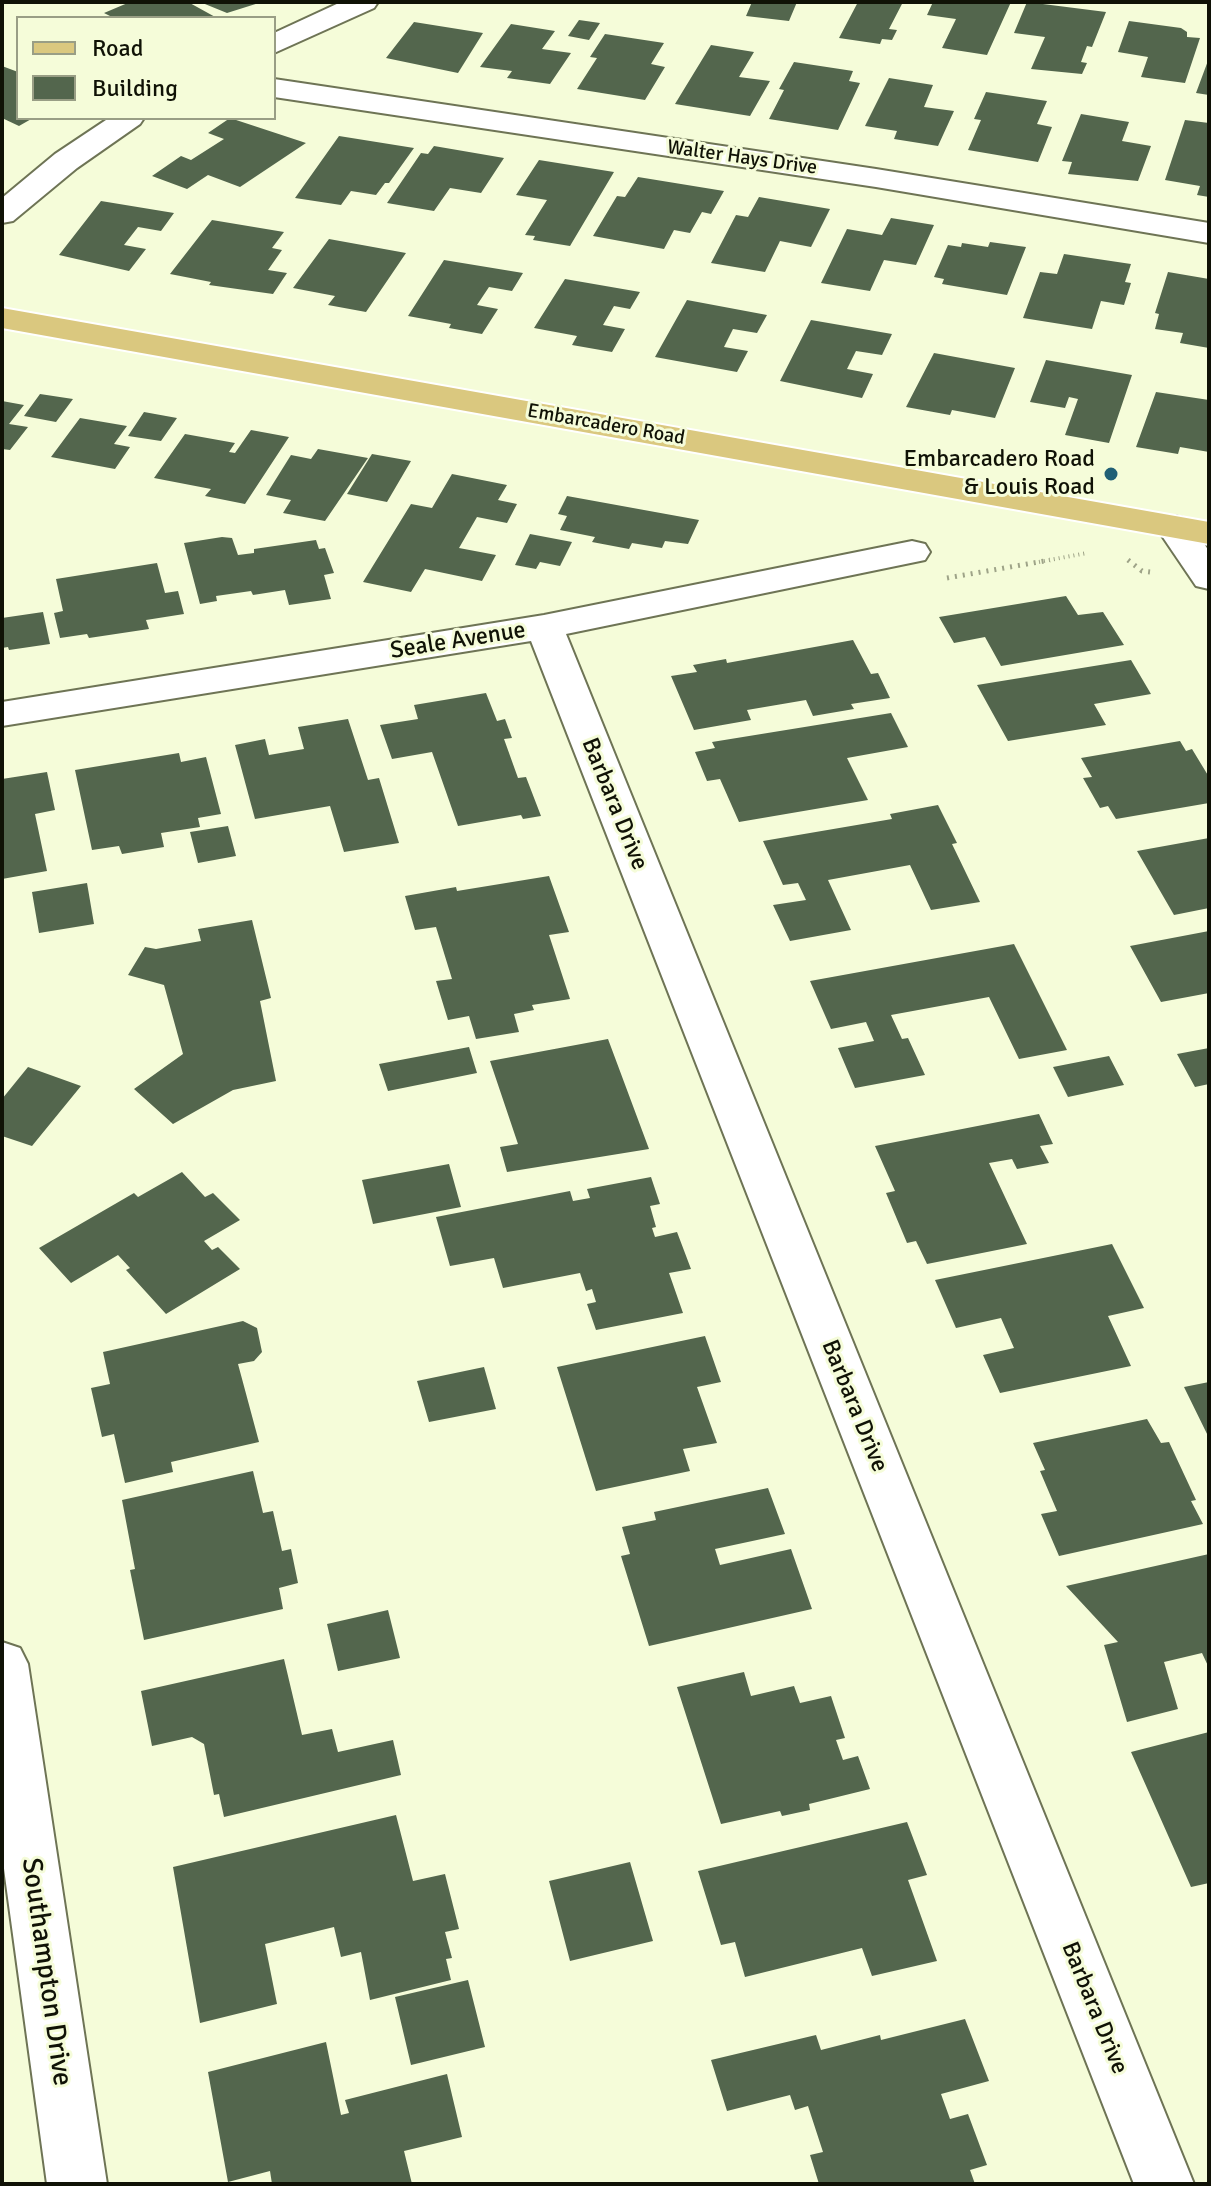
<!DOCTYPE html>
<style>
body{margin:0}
#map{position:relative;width:1211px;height:2186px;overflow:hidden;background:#f5fcd9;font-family:Signika,sans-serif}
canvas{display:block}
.frame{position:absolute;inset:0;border:4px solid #101206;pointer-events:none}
.legend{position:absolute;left:16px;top:16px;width:260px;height:104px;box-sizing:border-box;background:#f5fcd9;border:2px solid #999e85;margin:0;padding:10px 14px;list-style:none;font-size:24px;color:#101206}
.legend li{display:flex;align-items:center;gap:16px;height:40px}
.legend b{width:40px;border:2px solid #999e85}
</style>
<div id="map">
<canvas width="1211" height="2186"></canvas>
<div class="frame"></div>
<ul class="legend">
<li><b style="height:10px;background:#dac87f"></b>Road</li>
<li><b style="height:22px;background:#53664d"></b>Building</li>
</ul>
</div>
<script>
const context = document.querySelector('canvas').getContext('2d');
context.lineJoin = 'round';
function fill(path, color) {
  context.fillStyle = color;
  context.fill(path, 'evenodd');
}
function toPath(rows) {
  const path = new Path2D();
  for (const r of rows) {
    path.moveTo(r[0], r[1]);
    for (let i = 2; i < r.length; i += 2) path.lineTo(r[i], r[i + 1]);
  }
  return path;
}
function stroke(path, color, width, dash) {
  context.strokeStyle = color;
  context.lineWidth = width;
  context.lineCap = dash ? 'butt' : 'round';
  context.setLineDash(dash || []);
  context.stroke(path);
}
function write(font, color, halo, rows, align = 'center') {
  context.font = font + ' Signika,sans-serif';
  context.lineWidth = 6;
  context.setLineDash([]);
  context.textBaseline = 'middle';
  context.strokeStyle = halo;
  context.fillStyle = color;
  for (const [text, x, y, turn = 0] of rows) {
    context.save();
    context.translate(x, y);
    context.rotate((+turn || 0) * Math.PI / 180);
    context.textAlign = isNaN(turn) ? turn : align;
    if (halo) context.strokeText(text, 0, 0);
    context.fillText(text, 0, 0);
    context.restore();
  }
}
fill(toPath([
 [130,2,188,2,217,18,114,18,104,13],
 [200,2,262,2,227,13],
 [752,2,797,2,789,21,746,16],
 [858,2,903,2,889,29,897,30,892,40,882,39,880,44,839,38],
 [933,2,1011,2,987,55,942,48,956,19,927,15],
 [1027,2,1106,12,1092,47,1087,46,1081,62,1087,63,1082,74,1031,69,1045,37,1014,33],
 [579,20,600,23,589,40,568,36],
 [1129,21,1181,28,1187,32,1187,37,1200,38,1185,83,1141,77,1148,57,1118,52],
 [414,22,483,33,458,73,386,58],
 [511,24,555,31,542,49,571,53,550,84,507,78,512,71,480,67],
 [605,34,664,43,651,64,665,67,645,100,577,89,597,58,590,57],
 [711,45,754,52,739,77,770,81,750,116,675,104],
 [1209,58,1209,95,1196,93],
 [794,62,853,71,849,81,860,83,838,130,769,119,784,90,779,89],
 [2,66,18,72,18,118,33,118,19,126,2,118],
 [889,78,933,85,924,107,954,111,938,146,894,139,897,131,865,126],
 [986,92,1047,101,1037,124,1052,127,1038,162,968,150,981,120,974,119],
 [1081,114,1129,122,1122,141,1151,146,1138,181,1068,174,1072,162,1062,161],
 [230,118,306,143,240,187,208,175,187,189,152,176,181,156,191,160,224,139,208,133],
 [1185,120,1209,123,1209,197,1197,195,1200,186,1165,180],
 [339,136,414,148,389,183,385,183,376,195,351,191,341,205,295,198],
 [434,146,504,158,481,193,450,188,434,211,387,203,421,153,428,154],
 [539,160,614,172,570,246,533,240,535,236,525,235,547,200,516,195],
 [638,177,724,191,711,214,702,212,690,233,674,230,664,249,593,236,617,196,625,197],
 [759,197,830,209,811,247,780,241,765,272,711,263,736,215,748,217],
 [101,201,174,213,161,231,138,227,124,245,146,249,129,271,59,255],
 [891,218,934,225,916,265,884,260,870,291,821,283,847,229,882,235],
 [212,220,284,232,272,248,282,250,268,270,287,273,273,294,209,285,211,282,170,274],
 [329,239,406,253,366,312,328,305,335,296,293,288],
 [990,242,1026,247,1007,295,942,284,944,279,934,277,948,245,961,247,962,243,988,247],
 [1064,254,1131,264,1125,282,1131,283,1124,305,1101,301,1092,329,1023,318,1040,272,1057,274],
 [444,260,523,273,512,291,489,287,477,305,498,309,482,334,449,328,451,324,408,316],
 [1168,272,1209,279,1209,348,1180,343,1183,333,1155,329,1159,314,1155,313],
 [565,279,640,292,630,309,614,306,603,325,625,329,612,352,572,345,577,336,534,328],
 [687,300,767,315,757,333,733,329,724,347,748,351,737,372,655,357],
 [811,320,892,334,882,355,856,351,847,369,873,374,862,398,780,381],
 [934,353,1015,368,995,418,952,410,950,415,906,407],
 [1046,360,1132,375,1109,443,1065,435,1078,399,1069,397,1065,408,1030,402],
 [1156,392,1209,400,1209,452,1180,447,1178,454,1136,447],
 [40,394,73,399,56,422,24,416],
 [2,401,24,405,9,424,28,427,10,450,2,449],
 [144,412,177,418,161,441,128,436],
 [80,418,127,426,114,444,130,447,115,469,51,457],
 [251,430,289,437,245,504,205,496,211,489,154,478,185,434,235,443,229,452,235,453],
 [318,449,368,458,325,521,283,513,291,500,266,495,291,455,311,459],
 [372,454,411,461,387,502,347,494],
 [452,474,507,485,498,500,517,504,507,523,477,517,459,548,496,555,482,581,425,569,411,592,363,582,411,504,432,508],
 [567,496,699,520,688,544,665,541,662,548,632,543,629,549,592,542,595,537,560,530,567,516,558,514],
 [530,534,572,542,560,566,540,562,536,569,515,565],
 [222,537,232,538,238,555,254,553,254,549,316,540,319,549,325,548,334,573,324,575,331,599,289,605,285,590,253,595,251,591,216,596,217,601,200,604,184,543],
 [157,563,165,593,178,591,184,614,146,620,149,629,89,638,87,634,60,638,54,613,63,611,56,579],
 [1066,596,1078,615,1103,612,1124,645,1001,666,985,637,954,643,939,617],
 [43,612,50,644,9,650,8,647,2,648,2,618],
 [853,640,871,674,878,673,890,698,851,704,854,709,813,716,806,700,747,710,751,720,694,730,671,676,697,672,693,665,726,659,727,663],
 [1131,660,1151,694,1094,704,1106,725,1008,741,977,685],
 [486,693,497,721,505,719,512,738,504,739,518,778,526,777,541,816,523,819,521,815,458,826,432,752,392,759,380,725,418,719,414,705],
 [891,713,908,747,847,758,868,800,739,822,720,779,707,781,695,752,715,748,712,742],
 [348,719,368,780,379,778,399,843,344,852,330,806,255,819,235,745,265,739,269,755,304,749,298,727],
 [1180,741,1186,751,1192,749,1209,777,1209,803,1116,819,1108,806,1100,808,1083,778,1092,777,1081,758],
 [179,753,181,762,206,757,221,814,198,818,200,827,161,833,164,847,122,854,119,846,92,850,75,770],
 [47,772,55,810,35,814,47,871,2,879,2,779],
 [938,805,957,843,952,844,980,902,931,910,910,865,828,880,851,930,790,941,773,905,806,900,798,883,783,885,763,841,892,819,890,814],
 [228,826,236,856,198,863,190,832],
 [1209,838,1209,908,1174,915,1137,851],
 [549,876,569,932,549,935,570,999,532,1005,534,1010,514,1014,519,1032,476,1039,469,1016,448,1020,436,981,452,979,436,927,415,930,405,896,456,887,457,891],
 [87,883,94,924,39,933,32,892],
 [252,920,271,998,260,1001,276,1081,233,1090,173,1124,134,1089,183,1054,164,985,128,975,145,947,156,949,201,941,198,929],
 [1209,931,1209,993,1161,1002,1130,946],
 [1014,944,1067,1050,1019,1059,989,997,891,1015,902,1039,908,1038,925,1075,855,1088,838,1048,874,1041,866,1022,831,1029,810,981],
 [608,1039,649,1149,507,1172,500,1147,518,1144,490,1061],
 [469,1047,477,1073,388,1091,379,1064],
 [1209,1048,1209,1084,1195,1087,1177,1054],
 [1109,1056,1124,1085,1068,1097,1053,1067],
 [28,1067,81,1086,32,1146,2,1136,2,1099],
 [1039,1114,1053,1144,1040,1146,1049,1163,1017,1169,1012,1159,989,1163,1027,1244,927,1264,916,1241,907,1243,886,1193,895,1191,875,1146],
 [449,1164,461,1207,373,1224,362,1180],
 [182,1172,205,1197,213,1193,240,1220,204,1241,212,1250,218,1247,240,1269,166,1314,126,1270,130,1268,118,1255,71,1283,39,1248,134,1193,138,1197],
 [651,1177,660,1204,650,1206,656,1227,652,1228,655,1237,677,1232,691,1269,669,1273,683,1313,596,1330,587,1304,596,1302,592,1289,586,1291,580,1273,503,1288,494,1258,450,1266,436,1217,570,1191,573,1201,590,1198,587,1189],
 [1112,1244,1144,1308,1108,1316,1131,1366,1000,1393,983,1355,1014,1348,1001,1318,956,1328,935,1280],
 [243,1321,257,1328,262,1352,254,1361,238,1364,259,1442,171,1462,173,1472,125,1483,114,1434,102,1437,91,1388,110,1384,103,1352],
 [705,1336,721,1382,697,1387,717,1443,683,1449,690,1471,596,1491,557,1367],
 [484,1367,496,1409,429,1422,417,1381],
 [1209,1382,1209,1438,1184,1387],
 [1147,1419,1161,1443,1169,1442,1196,1500,1191,1501,1203,1524,1059,1556,1041,1514,1057,1511,1040,1471,1045,1470,1033,1443],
 [253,1471,263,1513,273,1511,282,1551,291,1549,298,1583,279,1588,283,1609,144,1640,130,1570,135,1569,122,1500],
 [768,1488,785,1534,715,1549,720,1565,791,1549,812,1609,649,1646,621,1556,630,1554,622,1527,656,1520,654,1512],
 [1209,1554,1209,1668,1202,1653,1164,1662,1178,1709,1127,1722,1104,1645,1118,1642,1066,1586],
 [388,1610,400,1658,338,1671,327,1624],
 [284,1659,302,1735,332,1729,338,1752,393,1740,401,1775,224,1817,219,1794,214,1795,204,1744,192,1737,152,1746,141,1691],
 [744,1672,751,1696,794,1686,800,1703,831,1696,845,1738,836,1740,843,1760,858,1756,870,1789,809,1804,810,1810,782,1816,780,1811,721,1824,677,1687],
 [1209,1732,1209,1883,1191,1887,1131,1752],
 [396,1815,413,1881,445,1874,459,1929,445,1932,452,1958,446,1959,451,1980,370,2000,361,1952,341,1957,334,1927,265,1944,277,2004,200,2023,173,1867],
 [907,1822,927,1875,908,1880,937,1961,872,1976,862,1948,745,1977,735,1942,721,1945,698,1871],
 [630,1862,653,1941,570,1961,549,1881],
 [468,1980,485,2047,411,2065,395,1997],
 [965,2019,989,2081,941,2094,950,2119,968,2114,987,2165,970,2170,975,2184,819,2184,810,2155,823,2152,808,2106,795,2110,790,2095,727,2111,711,2060,816,2035,821,2050,880,2035,881,2040],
 [326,2042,341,2115,349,2113,345,2100,447,2074,462,2137,404,2151,412,2184,272,2184,270,2171,228,2182,208,2072]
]), '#53664d');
const minor = toPath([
 [341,2,378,2,374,8,274,53,274,33,341,2],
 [274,79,876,169,1209,223,1209,243,876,187,274,97,274,79],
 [109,118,144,118,140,124,77,168,13,221,2,223,2,198,55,154,109,118],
 [912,541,925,544,930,552,925,560,566,634,1194,2184,1134,2184,531,641,2,726,2,702,544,615,912,541],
 [2,1642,20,1648,28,1664,107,2184,47,2184,2,1854,2,1642]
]);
const tertiary = toPath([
 [1174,516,1187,519,1209,551,1209,589,1196,586,1156,527,1161,519,1174,516]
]);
const primary = toPath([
 [2,308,1209,522,1209,544,2,328,2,308]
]);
stroke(minor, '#6e7455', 4);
stroke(tertiary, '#6e7455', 4);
stroke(primary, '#fff', 4);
stroke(toPath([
 [1039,562,1087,553]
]), '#9ea388', 4, [1, 4]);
stroke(toPath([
 [1128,560,1142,571,1150,572],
 [947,578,1050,560]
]), '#9ea388', 5, [2, 6]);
fill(minor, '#fff');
fill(tertiary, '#fff');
fill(primary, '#dac87f');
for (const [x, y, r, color] of [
 [1111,474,8,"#205f75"]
]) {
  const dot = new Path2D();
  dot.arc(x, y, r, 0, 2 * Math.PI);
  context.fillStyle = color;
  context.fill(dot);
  stroke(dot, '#f5fcd9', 3);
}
write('20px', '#101206', '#f5fcd9', [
 ["Walter Hays Drive",742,158,8],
 ["Embarcadero Road",606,425,10]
]);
write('24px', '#101206', '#f5fcd9', [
 ["Embarcadero Road",1095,460],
 ["& Louis Road",1095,488]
], 'right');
write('24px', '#101206', '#f5fcd9', [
 ["Seale Avenue",458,641,-9],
 ["Barbara Drive",614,804,68],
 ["Barbara Drive",854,1406,68],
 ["Barbara Drive",1094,2008,68]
]);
write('28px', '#101206', '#f5fcd9', [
 ["Southampton Drive",46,1972,82]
]);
</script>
